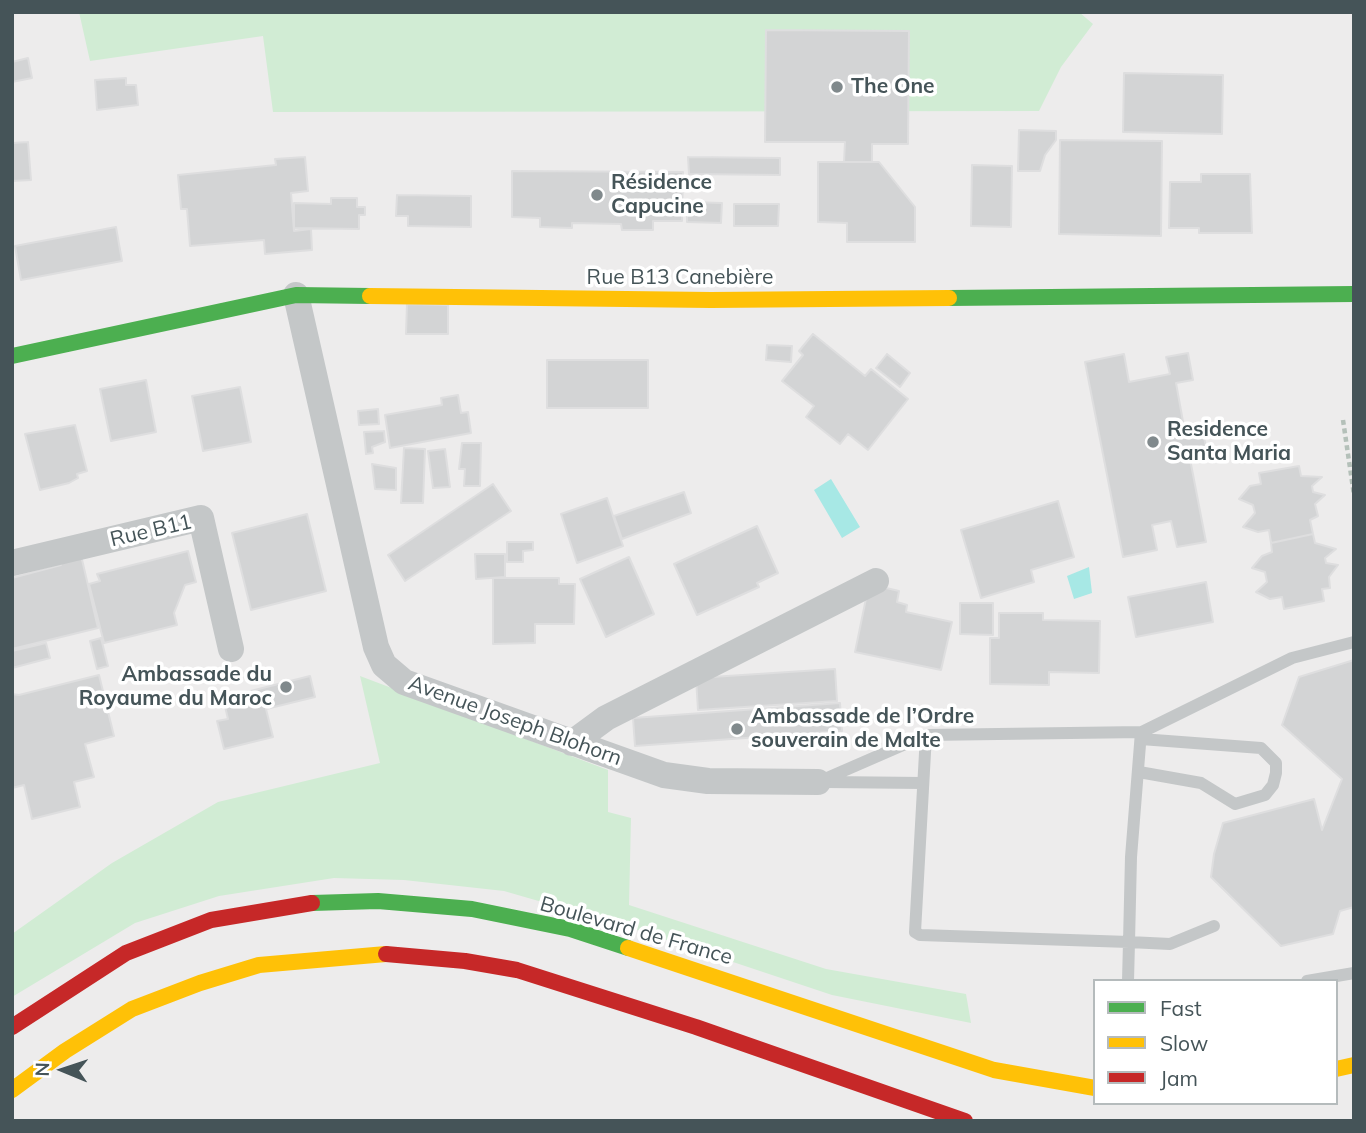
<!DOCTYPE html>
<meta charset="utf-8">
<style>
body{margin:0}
#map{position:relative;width:1366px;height:1133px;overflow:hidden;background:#edecec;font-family:Mulish,sans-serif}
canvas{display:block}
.frame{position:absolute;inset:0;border:14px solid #455458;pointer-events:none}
.legend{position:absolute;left:1093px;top:979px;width:245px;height:126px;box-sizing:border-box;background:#fff;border:2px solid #b5bbbc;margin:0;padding:9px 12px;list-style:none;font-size:21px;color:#455458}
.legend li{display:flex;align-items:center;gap:14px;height:35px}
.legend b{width:35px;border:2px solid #b5bbbc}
.north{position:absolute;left:28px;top:1035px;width:70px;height:70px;-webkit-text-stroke:5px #fff;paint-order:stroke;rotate:272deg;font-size:19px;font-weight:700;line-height:28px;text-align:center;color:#455458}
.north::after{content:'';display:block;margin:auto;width:24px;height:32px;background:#455458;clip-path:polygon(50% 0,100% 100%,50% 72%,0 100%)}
</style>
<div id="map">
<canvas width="1366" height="1133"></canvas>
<div class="frame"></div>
<ul class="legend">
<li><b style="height:9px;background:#4caf50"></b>Fast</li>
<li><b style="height:9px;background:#ffc107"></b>Slow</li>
<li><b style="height:9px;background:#c62828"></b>Jam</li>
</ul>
<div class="north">N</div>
</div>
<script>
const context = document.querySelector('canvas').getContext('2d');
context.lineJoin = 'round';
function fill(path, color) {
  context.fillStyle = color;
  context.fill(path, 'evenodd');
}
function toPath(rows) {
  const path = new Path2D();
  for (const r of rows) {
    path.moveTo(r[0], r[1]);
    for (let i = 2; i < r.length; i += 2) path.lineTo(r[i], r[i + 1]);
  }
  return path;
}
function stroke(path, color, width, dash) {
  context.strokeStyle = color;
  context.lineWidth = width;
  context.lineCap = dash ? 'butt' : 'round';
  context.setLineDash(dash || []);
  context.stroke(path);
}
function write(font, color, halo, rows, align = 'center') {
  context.font = font + ' Mulish,sans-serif';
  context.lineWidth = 7;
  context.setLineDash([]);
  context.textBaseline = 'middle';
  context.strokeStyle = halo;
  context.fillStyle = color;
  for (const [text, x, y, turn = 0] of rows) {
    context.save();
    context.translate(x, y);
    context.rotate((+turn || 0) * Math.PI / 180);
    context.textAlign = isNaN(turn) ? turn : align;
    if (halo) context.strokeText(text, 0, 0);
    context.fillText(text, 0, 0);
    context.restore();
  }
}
fill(toPath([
 [79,12,1079,12,1093,24,1061,67,1039,111,273,112,263,36,90,61],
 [360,676,608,770,608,812,631,818,629,905,826,969,966,994,971,1023,832,995,625,926,504,891,404,880,334,878,219,896,135,923,12,997,12,934,112,863,218,802,380,763]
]), '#d1ecd4');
fill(toPath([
 [831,479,860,527,842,538,814,490],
 [1089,567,1092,593,1074,599,1067,576]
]), '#a7e8e5');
const building = toPath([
 [766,30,909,31,908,144,872,144,872,162,844,162,845,142,765,142,766,30],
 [28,58,32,78,12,82,12,62,28,58],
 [1124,73,1223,75,1222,134,1123,132,1124,73],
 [126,78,126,85,136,85,138,105,97,110,95,80,126,78],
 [1019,130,1056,131,1056,140,1045,155,1040,171,1018,171,1019,130],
 [1060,140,1162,141,1161,236,1059,234,1060,140],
 [28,142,31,180,12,181,12,143,28,142],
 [305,157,308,191,291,193,294,231,311,229,312,250,265,254,264,240,190,246,187,209,181,209,178,175,276,165,275,159,305,157],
 [688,157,780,158,780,175,689,174,688,157],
 [818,162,879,162,915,207,915,242,847,242,847,223,818,222,818,162],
 [972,165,1012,166,1011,227,971,226,972,165],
 [512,171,683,172,682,221,653,221,653,230,622,230,621,224,572,223,572,228,540,227,540,218,512,217,512,171],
 [1201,174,1250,174,1252,233,1199,233,1199,228,1169,228,1170,182,1201,182,1201,174],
 [397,195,471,196,471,227,408,226,408,216,396,216,397,195],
 [331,198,357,198,357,207,365,207,365,215,359,215,359,229,294,228,294,203,331,204,331,198],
 [687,202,722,203,721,223,687,222,687,202],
 [734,204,779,204,778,226,734,226,734,204],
 [116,227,122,261,21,280,15,246,116,227],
 [407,304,448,305,448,334,406,334,407,304],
 [813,334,865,376,871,369,908,399,868,450,848,434,840,444,806,417,814,406,782,381,803,355,799,351,813,334],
 [767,345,792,346,791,362,766,360,767,345],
 [1188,353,1193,380,1176,383,1184,427,1201,424,1208,456,1190,459,1206,542,1177,547,1171,521,1152,525,1157,550,1123,557,1085,362,1124,354,1129,382,1170,374,1166,357,1188,353],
 [887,354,910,373,900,387,876,368,887,354],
 [547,360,648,360,648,408,547,408,547,360],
 [146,380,156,432,111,441,100,389,146,380],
 [240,387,251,442,203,451,192,396,240,387],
 [458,395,461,413,468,412,471,433,390,448,385,415,442,405,441,398,458,395],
 [378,409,379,424,359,425,358,411,378,409],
 [75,425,87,471,77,474,78,478,69,483,40,490,25,434,75,425],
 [384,431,385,442,372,447,373,453,366,454,364,432,384,431],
 [462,443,481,443,480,486,464,486,465,469,459,469,462,443],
 [404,448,425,449,423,503,401,503,404,448],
 [445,449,450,487,433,488,428,451,445,449],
 [372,464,396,468,396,490,375,489,372,464],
 [1299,466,1301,476,1322,477,1312,486,1313,492,1325,495,1315,504,1318,516,1310,520,1313,534,1271,543,1269,530,1258,532,1243,527,1255,513,1253,505,1239,499,1250,486,1261,484,1259,473,1299,466],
 [493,484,511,511,405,581,388,555,493,484],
 [684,492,691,513,622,539,614,516,684,492],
 [607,498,623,546,577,563,561,514,607,498],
 [1058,501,1074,557,1031,570,1034,582,981,598,961,530,1058,501],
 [307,514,326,591,251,610,232,533,307,514],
 [757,526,778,573,757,583,759,587,697,615,674,564,757,526],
 [1313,534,1315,543,1336,549,1325,558,1326,563,1338,565,1329,577,1330,588,1322,589,1324,601,1284,609,1282,597,1270,599,1256,592,1267,582,1265,572,1252,568,1262,556,1272,552,1271,543,1313,534],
 [507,542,533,542,533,550,523,551,523,562,507,562,507,542],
 [80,551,98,628,12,649,12,578,61,565,59,557,80,551],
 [188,551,196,582,185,585,174,613,177,625,104,643,89,584,100,581,97,574,188,551],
 [475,554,505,554,505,577,476,579,475,554],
 [629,557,654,614,606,637,580,579,629,557],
 [493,578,559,578,559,584,575,584,574,624,535,624,535,643,493,644,493,578],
 [1206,582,1213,622,1136,637,1128,597,1206,582],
 [869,584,899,591,897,602,907,605,906,612,952,622,941,670,855,652,869,584],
 [960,603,993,603,993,635,960,634,960,603],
 [999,613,1043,613,1043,620,1100,621,1099,673,1049,672,1049,685,990,684,990,638,999,638,999,613],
 [101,638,108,666,97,669,90,641,101,638],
 [46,643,50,658,12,668,12,651,46,643],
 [1354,660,1354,907,1340,911,1333,934,1281,946,1211,877,1214,854,1223,823,1314,799,1322,830,1342,779,1282,725,1299,677,1354,660],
 [835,669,837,701,698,710,696,678,835,669],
 [99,675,114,736,85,744,94,777,74,782,80,807,32,819,24,785,12,788,12,694,19,695,99,675],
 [310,676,315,697,266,709,273,737,224,749,217,721,228,719,223,698,310,676],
 [840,703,842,731,635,746,633,718,840,703]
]);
fill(building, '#d3d4d5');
stroke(building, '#dededf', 2);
stroke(toPath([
 [1343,420,1354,495]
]), '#b4c0b9', 4.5, [5, 3.5]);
stroke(toPath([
 [1141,732,1131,857,1129,942,1170,944,1214,926],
 [926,735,915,932,920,935,1129,942,1128,981],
 [1139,772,1201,783,1235,804,1265,795,1273,785,1276,773,1276,763,1261,748,1141,739],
 [818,782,926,735,1142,732,1292,658,1354,642],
 [826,782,923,783],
 [1307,981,1354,973]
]), '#c4c7c8', 12);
stroke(toPath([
 [296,295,376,647,384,665,404,682,664,775,708,781,818,782],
 [12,563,201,518,231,649],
 [572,743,606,718,876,581]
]), '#c4c7c8', 26);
stroke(toPath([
 [949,298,1354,294],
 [12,356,296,295,370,296],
 [312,903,378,901,472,909,570,929,628,948]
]), '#4caf50', 16);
stroke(toPath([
 [370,296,711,300,949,298],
 [628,948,994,1070,1095,1088],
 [1336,1069,1354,1065],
 [12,1090,65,1051,132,1009,200,983,259,965,386,954]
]), '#ffc107', 16);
stroke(toPath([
 [386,954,465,961,517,970,696,1027,965,1121],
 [12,1027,126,953,211,920,312,903]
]), '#c62828', 16);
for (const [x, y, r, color] of [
 [837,87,7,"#80898c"],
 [597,195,7,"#80898c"],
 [1153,442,7,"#80898c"],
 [286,687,7,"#80898c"],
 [737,729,7,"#80898c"]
]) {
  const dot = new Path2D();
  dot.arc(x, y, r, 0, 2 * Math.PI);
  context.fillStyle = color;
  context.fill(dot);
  stroke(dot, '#fff', 2.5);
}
write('bold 21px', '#455458', '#fff', [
 ["The One",851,87],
 ["Résidence",611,183],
 ["Capucine",611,207],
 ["Residence",1167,430],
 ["Santa Maria",1167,454],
 ["Ambassade du",272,675,"right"],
 ["Royaume du Maroc",272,699,"right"],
 ["Ambassade de l’Ordre",751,717],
 ["souverain de Malte",751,741]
], 'left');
write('21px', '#455458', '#fff', [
 ["Rue B13 Canebière",680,278],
 ["Rue B11",151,531,-13],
 ["Avenue Joseph Blohorn",515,721,20],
 ["Boulevard de France",636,931,16]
]);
</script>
